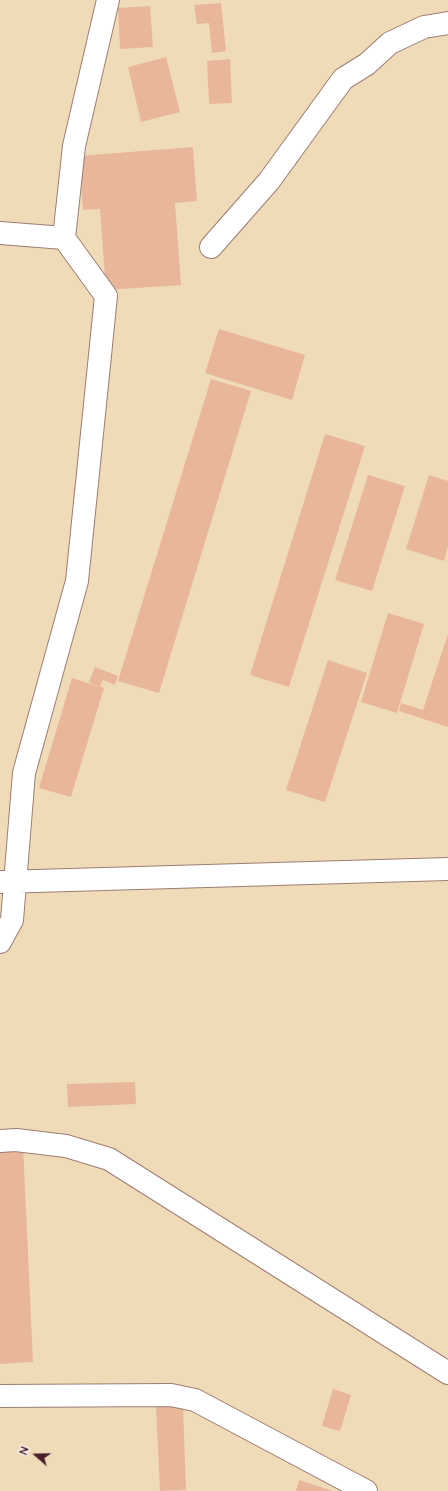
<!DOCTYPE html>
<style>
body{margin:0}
#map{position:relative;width:448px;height:1491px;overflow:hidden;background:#f0dbb9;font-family:"Architects Daughter",sans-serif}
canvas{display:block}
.north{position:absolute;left:16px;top:1435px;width:40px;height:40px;-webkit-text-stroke:3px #f7f3e8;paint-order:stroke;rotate:290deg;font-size:11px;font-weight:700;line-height:16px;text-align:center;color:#4a1f2b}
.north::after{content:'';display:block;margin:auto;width:14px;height:18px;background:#4a1f2b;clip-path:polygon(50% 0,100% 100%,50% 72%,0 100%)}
</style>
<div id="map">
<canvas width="448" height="1491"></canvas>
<div class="north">N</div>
</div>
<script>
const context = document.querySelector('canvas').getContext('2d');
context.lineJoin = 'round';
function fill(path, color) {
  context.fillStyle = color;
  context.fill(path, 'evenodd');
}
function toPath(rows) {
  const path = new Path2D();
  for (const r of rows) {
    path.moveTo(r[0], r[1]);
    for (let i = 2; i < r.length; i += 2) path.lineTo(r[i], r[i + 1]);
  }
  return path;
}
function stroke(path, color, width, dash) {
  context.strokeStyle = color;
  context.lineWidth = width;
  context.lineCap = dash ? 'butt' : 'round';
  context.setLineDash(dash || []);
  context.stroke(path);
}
fill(toPath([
 [221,3,226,51,212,53,209,23,197,24,194,5],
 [150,6,153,47,120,49,118,8],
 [166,57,180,112,141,122,128,67],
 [230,59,232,103,209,104,207,61],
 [193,147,197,201,175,203,181,285,106,290,100,209,83,210,79,156],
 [219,329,305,355,292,400,205,373],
 [211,379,251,391,159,693,118,681],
 [325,434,365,446,289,687,250,675],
 [368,475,405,486,372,591,335,580],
 [429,475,448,481,448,546,444,561,406,549],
 [388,613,424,624,397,713,361,702],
 [448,634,448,727,399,711,401,703,423,710],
 [328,660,367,673,325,802,286,790],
 [95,667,118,676,115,685,103,680,100,686,104,688,71,797,39,788,72,678,97,686,89,682],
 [135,1082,136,1104,68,1107,67,1084],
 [23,1145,33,1362,0,1364,0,1146],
 [333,1389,351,1395,340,1431,322,1426],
 [183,1405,186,1490,160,1491,156,1407],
 [299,1480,333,1491,296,1491]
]), '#e8b799');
const minor = toPath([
 [0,233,64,238],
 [211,247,269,181,343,79,367,64,390,43,424,27,448,23],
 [1,882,448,869],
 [0,942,12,920,24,773,77,581,106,296,64,238,74,146,108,0],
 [0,1141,16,1140,66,1146,109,1159,448,1373],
 [0,1396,171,1395,195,1400,366,1491]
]);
stroke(minor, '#9d7d72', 24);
stroke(minor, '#fff', 22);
</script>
